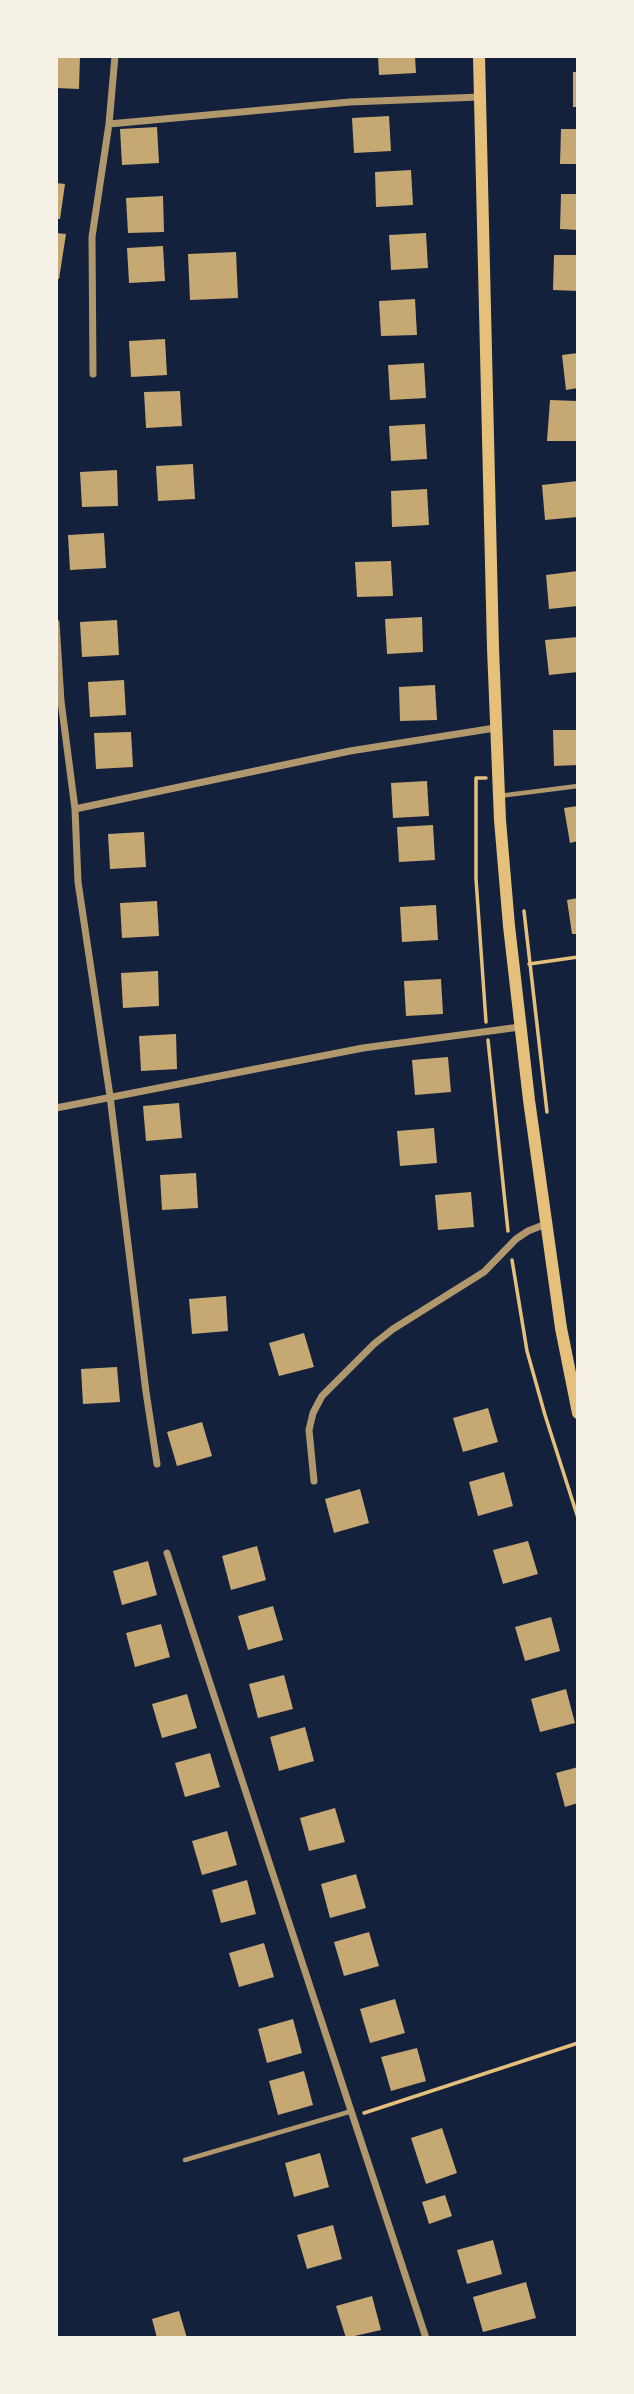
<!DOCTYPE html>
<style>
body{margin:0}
#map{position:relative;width:634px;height:2394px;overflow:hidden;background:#14213d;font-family:Overpass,sans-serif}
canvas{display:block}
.frame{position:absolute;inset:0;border:58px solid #f6f1e7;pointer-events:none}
</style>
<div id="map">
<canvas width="634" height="2394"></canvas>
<div class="frame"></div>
</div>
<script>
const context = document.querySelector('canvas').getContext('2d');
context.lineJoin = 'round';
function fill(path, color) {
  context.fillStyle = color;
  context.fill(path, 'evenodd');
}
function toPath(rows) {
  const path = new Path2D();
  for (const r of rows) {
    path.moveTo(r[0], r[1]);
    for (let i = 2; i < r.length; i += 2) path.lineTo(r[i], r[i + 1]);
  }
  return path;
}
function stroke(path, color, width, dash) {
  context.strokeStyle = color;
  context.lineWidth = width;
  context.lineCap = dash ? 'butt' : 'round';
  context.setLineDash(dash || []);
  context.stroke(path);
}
fill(toPath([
 [56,56,80,56,79,89,56,88],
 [378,56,415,56,416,73,379,75],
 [573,72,578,72,578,107,573,107],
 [389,116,391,151,354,153,352,118],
 [157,127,159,163,122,165,120,129],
 [561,129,578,129,578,164,560,164],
 [411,170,413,205,376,207,375,172],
 [56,183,65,184,60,219,56,219],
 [561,194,578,194,578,230,560,229],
 [163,196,164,232,128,233,126,198],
 [56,233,66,234,59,279,56,279],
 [426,233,428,268,391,270,389,235],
 [163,246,165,281,129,283,127,248],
 [236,252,238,298,190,300,188,254],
 [554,255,578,255,578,291,553,290],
 [415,299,417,335,381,336,379,301],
 [165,339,167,375,131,377,129,341],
 [578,353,578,388,566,390,562,355],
 [424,363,426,398,390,400,388,365],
 [180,391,182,426,146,428,144,392],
 [550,400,578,401,578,441,547,441],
 [425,424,427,459,391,461,389,426],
 [193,464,195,499,158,501,156,466],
 [117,470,118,506,82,507,80,472],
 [578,481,578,517,545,520,542,485],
 [427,489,429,525,392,527,391,491],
 [104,533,106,568,70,570,68,535],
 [391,561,393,596,357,597,355,562],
 [578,571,578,606,549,609,546,575],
 [422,617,423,652,387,654,385,619],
 [117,620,119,655,82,657,80,622],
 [578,637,578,672,549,675,545,640],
 [124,680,126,715,90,717,88,682],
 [435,685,437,720,400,721,399,687],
 [553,730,578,730,578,765,554,766],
 [131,732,133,767,96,769,94,733],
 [427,781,429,816,393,818,391,783],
 [578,806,578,841,570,843,564,808],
 [433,825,435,860,399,862,397,827],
 [144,832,146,867,110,869,108,834],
 [578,898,578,934,572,934,567,900],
 [157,901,159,936,122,938,120,903],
 [436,905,438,940,402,942,400,907],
 [158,971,159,1006,123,1008,121,973],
 [441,979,443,1014,406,1016,404,981],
 [176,1034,177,1069,141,1071,139,1036],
 [448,1057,451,1092,415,1095,412,1060],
 [179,1103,182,1138,146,1141,143,1106],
 [434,1128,437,1163,400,1166,397,1131],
 [196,1173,198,1208,162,1210,160,1175],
 [471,1192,474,1227,438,1230,435,1195],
 [226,1296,228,1331,192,1334,189,1299],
 [304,1333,314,1367,279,1376,269,1343],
 [117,1367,120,1402,83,1404,81,1369],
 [488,1408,498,1442,463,1452,453,1418],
 [202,1422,212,1456,177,1466,167,1432],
 [504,1472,513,1506,478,1516,469,1482],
 [360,1489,369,1523,334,1533,325,1499],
 [528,1541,538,1574,503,1584,493,1550],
 [257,1546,266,1580,231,1590,222,1556],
 [148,1561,157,1595,122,1605,113,1571],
 [273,1606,283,1640,248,1650,238,1616],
 [551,1617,560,1651,525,1661,515,1627],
 [161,1624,170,1657,135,1667,126,1633],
 [284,1675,293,1709,258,1718,249,1684],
 [566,1689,575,1723,540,1732,531,1699],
 [187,1694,197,1728,162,1738,152,1704],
 [305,1727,314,1761,279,1771,270,1737],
 [210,1753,220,1787,185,1797,175,1763],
 [578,1767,578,1803,565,1807,556,1773],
 [335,1808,345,1842,309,1851,300,1818],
 [227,1831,237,1865,202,1875,192,1841],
 [356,1874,366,1908,330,1918,321,1884],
 [247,1880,256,1914,221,1923,212,1890],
 [369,1932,379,1966,344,1976,334,1942],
 [264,1943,274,1977,239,1987,229,1953],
 [395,1999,405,2033,370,2043,360,2009],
 [293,2019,302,2053,267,2063,258,2029],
 [417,2048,426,2081,391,2091,381,2057],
 [304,2071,313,2105,278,2115,269,2081],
 [442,2128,457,2173,426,2184,411,2138],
 [320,2153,329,2187,294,2197,285,2163],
 [445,2195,452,2216,429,2224,422,2202],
 [333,2225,342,2259,307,2269,297,2235],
 [493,2240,502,2274,467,2284,457,2250],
 [526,2282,536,2318,483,2332,473,2297],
 [372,2296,381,2330,346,2338,336,2306],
 [179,2311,187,2338,157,2338,152,2319]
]), '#c6a872');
stroke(toPath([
 [524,911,547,1112],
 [529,964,578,957],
 [486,1022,476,879,476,778,486,778],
 [488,1040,508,1231],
 [512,1260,527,1351,545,1415,578,1518],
 [364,2113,578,2043]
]), '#e5c07b', 3.5);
stroke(toPath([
 [499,796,578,786],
 [185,2160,352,2111]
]), '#b1986c', 4.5);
stroke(toPath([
 [109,124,350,102,480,97],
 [93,374,92,237,109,124,115,56],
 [56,623,61,701,75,809,78,882,110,1096,146,1392,157,1464],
 [75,809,350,751,495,728],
 [56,1108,363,1048,520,1027],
 [314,1481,309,1430,313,1413,322,1396,374,1344,393,1329,484,1272,516,1239,528,1231,546,1224],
 [167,1553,426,2338]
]), '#b1986c', 7);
stroke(toPath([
 [479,56,493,648,500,820,509,926,529,1100,561,1328,578,1413]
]), '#e5c07b', 12);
</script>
